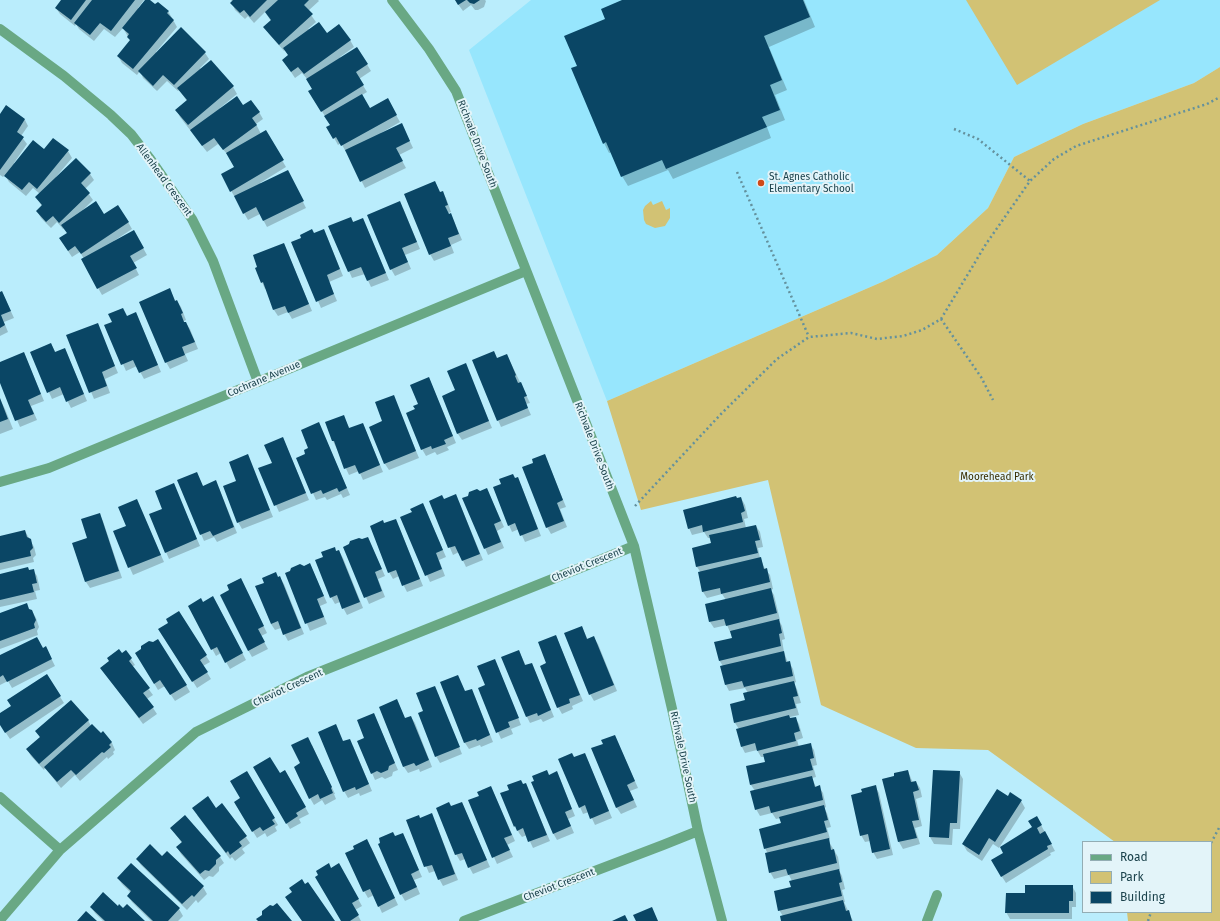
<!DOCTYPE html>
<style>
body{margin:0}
#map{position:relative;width:1220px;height:921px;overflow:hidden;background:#baedfc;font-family:"Fira Sans",sans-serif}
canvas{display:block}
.legend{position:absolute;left:1082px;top:841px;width:130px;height:72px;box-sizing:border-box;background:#e3f4f9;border:1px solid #93adb4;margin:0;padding:5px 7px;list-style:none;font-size:12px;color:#1b424c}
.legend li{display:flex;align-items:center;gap:8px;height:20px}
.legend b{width:20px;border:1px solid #93adb4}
</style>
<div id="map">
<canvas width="1220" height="921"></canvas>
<ul class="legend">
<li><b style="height:5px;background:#69a884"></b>Road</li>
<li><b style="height:11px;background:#d2c274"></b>Park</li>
<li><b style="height:11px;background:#0a4665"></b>Building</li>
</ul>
</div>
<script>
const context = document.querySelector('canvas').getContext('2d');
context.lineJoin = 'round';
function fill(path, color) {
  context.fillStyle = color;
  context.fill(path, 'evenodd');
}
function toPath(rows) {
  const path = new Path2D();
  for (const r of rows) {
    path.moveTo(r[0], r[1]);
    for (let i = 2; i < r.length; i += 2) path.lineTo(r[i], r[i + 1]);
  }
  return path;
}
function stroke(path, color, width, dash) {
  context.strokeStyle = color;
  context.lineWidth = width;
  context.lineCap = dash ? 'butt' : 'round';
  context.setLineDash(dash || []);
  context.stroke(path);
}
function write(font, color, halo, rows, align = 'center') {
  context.font = font + ' "Fira Sans",sans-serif';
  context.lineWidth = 4;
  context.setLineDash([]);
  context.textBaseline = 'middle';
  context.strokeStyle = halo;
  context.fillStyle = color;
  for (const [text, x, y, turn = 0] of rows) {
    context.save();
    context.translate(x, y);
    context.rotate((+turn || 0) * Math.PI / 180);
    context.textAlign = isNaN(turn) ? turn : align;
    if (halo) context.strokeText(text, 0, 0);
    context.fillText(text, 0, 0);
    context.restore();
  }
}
fill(toPath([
 [531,0,1220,0,1220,67,1194,83,1083,124,1014,157,988,208,937,255,882,282,607,401,469,50]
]), '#97e6fd');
fill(toPath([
 [966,0,1160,0,1017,85],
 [1220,67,1220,921,1128,921,1127,912,1211,912,1211,842,1115,842,988,750,916,748,821,705,768,480,641,510,607,401,882,282,937,255,988,208,1014,157,1083,124,1194,83],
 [651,201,653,205,662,201,666,210,670,208,670,218,665,226,655,228,646,224,644,220,643,210,645,206]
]), '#d2c274');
fill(toPath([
 [62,0,144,0,138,8,139,9,147,0,149,0,156,6,168,11,177,27,156,52,157,54,205,53,209,59,200,68,201,69,211,61,233,87,237,94,220,108,221,109,243,106,259,112,263,119,256,124,261,134,265,131,286,167,260,183,261,184,291,178,306,208,267,227,260,214,248,220,222,175,235,167,228,155,218,144,207,152,180,117,177,110,187,101,179,90,178,91,167,81,157,91,143,78,140,71,137,75,122,63,118,56,131,42,123,28,115,37,104,29,94,41,79,29,76,24,75,26,60,14,56,8],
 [231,0,318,0,319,1,308,11,316,22,308,29,350,40,354,47,340,57,341,59,357,48,371,71,359,79,367,92,362,95,370,109,387,99,400,122,381,133,381,134,405,131,413,148,399,155,406,168,365,188,347,152,346,152,341,143,338,145,328,127,331,125,313,98,313,90,308,80,302,73,295,78,283,60,289,56,285,50,284,51,269,34,265,27,271,21,265,12,254,23,248,16,245,19,235,10,232,3,233,2],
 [455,0,485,0,486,1,484,7,478,10,475,10,471,5,463,11],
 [624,0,804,0,815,27,769,47,787,90,775,95,785,120,767,127,771,138,673,179,668,170,628,186,622,176,612,152,609,153,604,143,578,66,607,19],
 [7,107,25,120,28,126,21,136,27,144,14,163,15,164,44,150,68,151,72,158,56,177,57,178,76,160,90,174,94,180,85,189,93,200,83,210,128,222,132,229,114,241,115,242,134,232,147,255,133,263,139,275,102,295,82,260,84,259,80,252,72,257,64,245,67,233,64,228,63,229,57,222,51,228,41,218,37,211,42,206,36,197,40,194,33,188,26,196,9,182,5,175,3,177,0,175,0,116],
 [435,182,440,193,442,192,446,198,451,212,448,213,449,215,451,215,454,221,462,240,451,245,454,253,434,261,430,254],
 [403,208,420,249,405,255,411,269,395,276,391,269],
 [351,218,354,223,366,226,389,280,371,287,365,274,352,278,330,227],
 [314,234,327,237,343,276,329,282,337,301,321,308,293,243],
 [284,244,312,311,292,319,288,312,278,316,274,310,267,288,265,289,262,282],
 [170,290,176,302,177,301,181,307,186,320,184,321,184,323,186,323,190,329,198,349,185,354,188,361,170,369,166,362],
 [2,292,14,318,4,322,8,332,0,336,0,293],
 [136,313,161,372,144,379,137,366,126,371,106,325],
 [97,324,118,373,105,379,110,393,94,399,68,336],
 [51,344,56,353,65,349,87,401,71,408,64,394,52,399,31,352],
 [24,353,44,401,31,406,37,420,20,427,0,380,0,363],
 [507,355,530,403,526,404,531,415,501,427,498,420,497,359],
 [465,364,492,428,462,440,458,434,457,391],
 [429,378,456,443,447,447,449,450,437,455,435,452,426,456,422,449,416,410,419,405],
 [393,396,419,458,389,470,385,464,384,422],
 [0,399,5,409,13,429,0,434],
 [343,416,350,429,363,424,383,472,363,480,359,471,349,475,333,441],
 [319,424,350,495,343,498,341,494,327,500,325,497,316,500,297,458,307,454],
 [283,438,309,500,279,512,260,469,273,464],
 [247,455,273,517,242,529,238,522,238,482],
 [545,455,566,507,560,509,567,527,551,534,547,527,534,463],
 [197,473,203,487,219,488,237,533,217,542,214,537,204,541,201,534],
 [515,479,521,485,541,536,525,542,519,529,512,532,509,525],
 [174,485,200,546,169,559,166,552,164,510],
 [490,496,504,527,497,531,504,548,488,555,485,548],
 [741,498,745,505,748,518,744,519,746,528,756,526,760,532,763,547,758,548,760,558,765,569,770,575,773,589,771,590,774,595,780,620,779,620,782,626,785,639,782,640,784,652,788,663,789,662,793,669,796,682,794,683,797,689,801,703,796,704,799,715,790,717,791,719,795,718,799,724,803,738,797,740,799,747,810,744,814,750,817,765,813,766,816,777,812,778,816,787,819,787,823,793,826,807,824,808,827,813,831,827,827,828,830,839,828,840,838,857,840,870,839,870,842,876,845,889,842,890,845,902,844,902,853,921,782,921,783,916,779,910,792,888,792,881,789,875,774,879,770,872,768,854,765,848,782,824,781,818,776,819,772,813,760,816,756,809,755,791,751,785,747,767,766,763,764,757,761,757,757,750,745,753,742,747,737,729,739,729,735,723,746,701,748,693,745,688,729,691,726,685,721,666,723,666,719,660,733,639,727,625,714,628,710,622,726,600,722,594,707,598,703,592,701,573,697,567,693,548,712,544,711,538,708,538,704,532,692,535,689,528,737,499],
 [444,500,459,502,483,560,466,567,459,552,453,555,430,501],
 [137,501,164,562,133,575,114,532,127,526],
 [423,504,446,557,439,560,445,576,430,582,401,518,413,513],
 [99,514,103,521,122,578,90,588,86,582,88,539],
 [384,524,399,527,423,586,407,592,399,576,393,579,389,572],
 [25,531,34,547,36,555,33,558,34,562,0,570,0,537],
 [368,538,385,576,378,579,385,597,369,604,344,547],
 [334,548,337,552,339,551,343,558,363,608,347,615,340,602,335,604,331,597,324,557],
 [310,564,327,603,320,606,327,624,310,631,286,573],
 [28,568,29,571,33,570,37,576,40,590,35,591,37,599,0,607,0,575],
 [278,578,280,578,284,584,304,634,288,641,281,628,275,630,271,624],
 [244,586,267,633,261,636,268,649,252,657,248,650],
 [203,603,217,604,246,660,230,669,221,653,216,656,189,606],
 [30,610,32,611,36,618,39,627,37,631,38,635,0,649,0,614],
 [178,612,210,662,203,666,211,679,197,688,164,635,169,623],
 [582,627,588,640,594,638,598,644,617,691,594,701,590,694],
 [556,636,583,701,572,706,573,709,562,714,558,707],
 [43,649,49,654,55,666,12,688,8,681,0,685,0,656],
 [519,651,526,666,535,671,554,717,543,722,541,719,530,723,527,717],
 [126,652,135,665,132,667,153,695,147,699,157,714,143,724,101,668],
 [136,653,186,685,190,692,175,701,165,686,158,690],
 [498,667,521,725,511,729,513,734,501,739,479,689,486,686],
 [46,675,64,703,10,739,0,724,0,714,12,706],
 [458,676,465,692,475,697,493,742,481,747,480,745,469,749,465,743],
 [438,694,462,754,440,763,436,756,425,711],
 [397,700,405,719,411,717,415,723,432,767,420,772,419,769,408,773,404,767,380,707],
 [374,714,398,770,393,772,392,776,385,779,382,777,375,780,372,773,366,738],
 [88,720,91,726,101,735,103,733,112,743,115,750,113,752,114,754,108,759,107,757,80,781,75,775,61,788,45,768,44,770,31,756,27,749,40,738,37,731],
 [344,742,353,746,372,791,360,796,359,793,348,798,344,791],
 [618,743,638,788,630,791,637,807,621,814,617,808],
 [312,745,335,794,334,794,336,799,325,805,322,800,314,805,310,798],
 [574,758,588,761,612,818,595,825,589,812,583,814,580,807],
 [254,767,280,775,285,771,309,814,299,819,301,823,290,829],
 [908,771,913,783,916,782,920,788,922,797,916,799,922,826,915,828,920,844,903,849,899,842,884,780],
 [934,771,959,772,963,779,960,829,953,829,952,845,934,844,930,837],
 [246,772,278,825,275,827,277,831,267,837,265,833,257,838,235,802,241,798],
 [549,776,560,779,575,816,568,819,574,833,557,840,553,833],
 [525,784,550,841,533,848,527,835,522,837,519,833,502,794],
 [875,786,879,793,893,855,877,859,873,852,870,841,865,842,861,835,863,793],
 [491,787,515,841,507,845,513,857,497,864,469,801,480,796],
 [1008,797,1021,801,1025,808,999,848,993,844,982,861,967,851,963,844],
 [462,803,490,867,473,874,465,859,460,861,456,854,451,807],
 [222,804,250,843,242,849,245,853,235,861,232,857,230,859,197,815,216,809],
 [185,816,220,857,224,863,219,867,219,871,213,877,209,876,204,880,181,854,177,847,182,843,171,828],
 [420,819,435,821,458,880,443,886,435,871,429,873,407,821],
 [1041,825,1055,851,1050,853,1051,855,1006,883,992,861,1005,853,1033,828],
 [395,837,406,841,422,877,414,880,420,894,405,901,401,894],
 [371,847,398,905,382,913,374,895,368,898,364,891],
 [162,857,203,887,207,894,198,903,196,900,187,910,141,865,137,859],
 [339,865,362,906,355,910,361,921,342,921,331,869],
 [118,878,179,909,183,916,178,921,151,921,132,902,128,896,131,893,122,884],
 [1072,886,1076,893,1076,907,1072,907,1072,919,1010,919,1006,912,1026,894],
 [91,907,143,921,103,921,95,913]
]), '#0003');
fill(toPath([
 [61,0,86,0,71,20,55,8],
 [92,0,135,0,111,31,100,23,90,35,74,23],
 [145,0,150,0,155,4,158,2,169,11,167,13,174,20,133,69,117,56,130,40,127,37,129,34,122,28],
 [233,0,267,0,250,17,244,10,240,13,230,3],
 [278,0,309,0,304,5,313,14,279,45,263,27,271,20,265,12],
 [455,0,466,0,458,5],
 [467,0,480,0,474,4,470,3],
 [622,0,803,0,810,17,764,36,782,80,770,85,780,110,762,117,767,127,666,169,662,160,621,177,606,142,603,144,571,68,577,66,564,36,605,19,601,9],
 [319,22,327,33,339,24,351,40,304,74,298,67,291,72,282,60,288,55,283,48],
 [181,27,206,52,174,85,163,75,153,86,138,71],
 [357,47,368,64,356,72,364,85,321,112,308,91,312,89,306,79],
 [211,60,234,86,188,125,175,110,187,100,177,88],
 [362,94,370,108,388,98,397,115,341,146,336,137,333,139,326,127,330,125,324,116],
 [237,96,243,105,251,100,260,112,252,118,257,125,223,150,214,138,202,146,190,130],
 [6,105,25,119,17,132,24,137,0,170,0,114],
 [402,123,410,141,396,148,403,161,360,182,345,150],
 [266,130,284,160,230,192,221,174,234,167,226,153],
 [53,138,69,150,37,189,29,182,22,190,4,176,33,140,44,149],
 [76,158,91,173,81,183,90,193,59,223,53,216,46,222,36,211,42,205,35,197],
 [288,170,304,201,263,221,256,207,243,214,234,196],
 [435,181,440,192,443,191,448,205,445,206,449,214,451,213,459,234,448,238,451,246,429,255,404,194],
 [96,201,104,214,118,205,129,222,81,254,75,246,68,251,59,238,67,233,61,225],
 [400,201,417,242,402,248,408,262,390,270,367,215],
 [351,217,353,222,363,218,386,273,367,281,361,267,348,272,328,226],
 [312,229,314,233,324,229,340,269,327,275,334,294,316,302,291,242,301,238,300,235],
 [134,230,144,248,130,256,137,268,97,289,81,259],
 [284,243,309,304,288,313,285,306,273,310,263,282,261,283,255,268,257,267,253,255],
 [170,288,175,301,177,300,183,313,181,314,184,322,186,322,195,342,182,347,185,355,165,363,139,302],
 [2,291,11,311,1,315,5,325,0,328,0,292],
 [123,308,127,316,136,312,158,365,139,373,133,360,121,365,104,325,112,322,108,314],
 [98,323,115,366,102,372,107,386,89,393,66,335],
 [51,343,55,352,65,348,84,394,66,402,60,387,47,393,30,352],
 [494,351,497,358,507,354,516,375,515,376,518,383,521,382,527,396,524,397,528,408,497,421,472,360],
 [24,352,41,394,28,400,34,414,15,421,0,383,0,362],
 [466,363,489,421,457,434,442,396,455,390,447,371],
 [429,377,453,436,444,440,446,444,432,449,431,446,421,450,406,413,415,409,413,406,418,404,410,385],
 [394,395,416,451,384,464,369,427,382,421,375,402],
 [0,398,8,419,0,422],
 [344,415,349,428,363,423,380,465,359,474,355,465,344,469,334,441,332,441,325,422],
 [319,422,347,488,339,492,337,488,323,494,321,490,311,494,296,458,305,454,304,450,308,448,301,430],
 [283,437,306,493,274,506,258,468,272,463,264,445],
 [248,454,270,510,237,523,223,486,236,481,229,462],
 [545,454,563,500,557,503,564,521,546,528,522,467,533,463,532,459],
 [197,472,203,486,216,480,234,527,213,536,210,531,200,535,177,480],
 [513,474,515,478,518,477,538,529,520,536,515,523,508,526,493,487,501,484,499,479],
 [174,483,197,539,165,553,149,514,162,509,155,491],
 [487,488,501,521,494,524,501,542,484,549,462,498,468,496,469,492,477,489,480,491],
 [456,494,480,554,462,561,455,546,448,548,429,501,442,495,444,499],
 [736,496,737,498,741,497,745,511,741,513,743,522,703,532,702,525,688,529,683,510],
 [137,499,161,555,128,568,113,531,126,526,118,507],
 [423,503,443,550,436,553,442,569,425,576,400,517,412,512,410,509],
 [100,513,119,571,85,582,72,543,87,538,81,519],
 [396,519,420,579,402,586,396,570,388,573,370,526,383,520,384,523],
 [756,525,760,540,755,541,758,553,696,567,692,548,711,543,709,535],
 [25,530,27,537,31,539,33,548,30,551,31,556,0,563,0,536],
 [368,537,382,569,375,572,382,591,364,598,343,547,349,544,350,541,359,538,362,539],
 [335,547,336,551,339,550,360,602,342,609,337,595,330,598,315,560,323,557,321,552],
 [761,557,764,569,767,568,770,582,721,594,720,588,702,592,698,572],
 [310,563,324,596,317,599,324,617,305,624,285,573,290,571,291,568,300,564,304,566],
 [28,567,29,570,34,569,37,583,32,584,34,592,0,600,0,574],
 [276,572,278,577,280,576,301,628,283,635,278,621,271,624,255,586,264,583,262,578],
 [241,578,264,626,258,629,265,642,248,651,220,595,229,590,227,585],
 [771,588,777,613,726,626,724,619,709,622,705,604],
 [213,596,243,653,225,663,217,647,211,650,188,606,201,598,203,602],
 [27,603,29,609,32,610,36,620,34,624,35,628,0,641,0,613],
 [179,611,207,655,200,660,208,672,192,682,158,629,168,623,166,619],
 [779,619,782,633,779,634,781,646,719,661,714,642,732,638,730,631],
 [582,626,587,639,594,636,614,685,589,695,564,633],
 [556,635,580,695,569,699,570,703,557,708,540,666,546,663,538,642],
 [37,637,43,648,46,646,52,659,7,682,3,675,0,677,0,655],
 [158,639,187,685,170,695,160,680,154,684,135,653,141,649,141,646,149,641,153,642],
 [119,649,122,653,126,650,132,658,129,661,150,688,143,693,154,707,139,718,100,668,109,661,107,658],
 [519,650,525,665,532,663,551,710,538,716,537,713,526,717,501,657],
 [784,651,786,662,790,661,793,676,744,687,742,681,725,685,720,666],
 [495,659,519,718,508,722,510,727,496,733,478,688,485,685,477,666],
 [47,674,61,696,5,733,0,725,0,713,11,706,7,700],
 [458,675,465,691,472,689,490,735,477,741,476,739,464,743,440,682],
 [794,681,798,696,793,697,796,708,734,723,730,704,745,700,743,693],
 [435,686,460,747,435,757,418,713,423,711,416,693],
 [397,699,405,718,411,716,429,760,416,766,414,763,403,767,379,707],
 [71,700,89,720,39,764,26,749,40,737,35,731],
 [374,713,395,763,389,766,388,770,381,773,377,771,371,774,357,741,364,738,357,720],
 [789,715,790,718,796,717,800,731,794,733,796,741,757,751,755,743,741,747,736,729],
 [92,724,101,733,103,731,112,742,109,745,111,747,104,753,102,752,76,775,71,770,57,782,44,767],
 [336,724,343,741,350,739,369,784,356,790,355,787,343,792,318,732],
 [615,735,635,781,627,785,634,800,616,808,591,748,603,744,601,740],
 [308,737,332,787,331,788,333,793,320,799,318,794,309,799,294,767,300,763,291,745],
 [811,743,814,758,810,759,813,770,750,785,746,766,765,762,763,754],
 [572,753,574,757,585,753,609,811,590,819,585,805,579,808,558,759],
 [270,757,280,773,285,770,306,807,296,813,298,816,286,824,253,767],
 [547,770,549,775,557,771,572,809,565,812,571,826,553,834,531,782,534,781,532,776],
 [908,770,911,782,916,781,919,790,913,792,919,820,912,821,917,838,898,842,882,779,894,776,894,773],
 [933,770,960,771,957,823,950,823,949,838,929,837],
 [247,771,275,818,272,820,275,824,263,831,260,827,252,832,234,802,240,798,230,781],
 [812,776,815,787,820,785,823,800,771,813,769,806,755,810,750,791],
 [521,780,523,784,526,783,547,835,528,842,523,828,517,831,515,826,514,827,500,793,509,790,507,785],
 [876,785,890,849,872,853,868,834,860,836,851,795,862,792,861,789],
 [491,786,512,835,504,838,510,850,492,858,468,800,479,796,477,792],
 [997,789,1008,796,1010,792,1022,800,995,842,989,838,979,855,962,844],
 [208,796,216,808,222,803,247,836,239,842,242,846,230,855,228,851,226,853,192,808],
 [449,802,451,806,462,802,487,860,468,868,462,853,455,855,436,808],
 [824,805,828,820,824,821,827,832,764,849,759,829,781,823,779,817],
 [432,813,455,874,438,880,432,865,424,867,406,820,419,815,420,818],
 [185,815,221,856,216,860,216,864,209,871,205,870,200,874,176,847,182,842,170,828],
 [1037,816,1042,825,1037,828,1040,834,1045,831,1052,844,1047,846,1048,849,1001,877,991,860,1003,853,1000,847,1032,827,1028,821],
 [393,832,395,836,403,833,419,870,411,874,417,887,400,895,378,844,380,843,379,838],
 [829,838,831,850,834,849,837,863,788,875,786,869,769,873,765,853],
 [367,839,395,898,378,907,370,889,363,892,345,853,354,849,353,846],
 [150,844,162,856,167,851,204,886,194,897,192,895,182,904,136,859],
 [131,863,180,908,168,921,153,921,127,896,131,891,117,878],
 [329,863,331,868,339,863,359,899,352,903,359,915,350,921,341,921,315,877,318,875,316,871],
 [839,869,842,882,839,883,842,896,778,911,774,891,791,887,789,881],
 [302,879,305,884,308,882,335,921,302,921,285,897,292,892,289,888],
 [1025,885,1073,885,1073,901,1069,901,1069,913,1005,913,1006,893,1025,893],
 [103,892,118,906,119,904,123,908,127,904,145,921,105,921,90,907],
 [843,900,846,911,849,910,852,921,781,921,780,916],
 [277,903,292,921,258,921,256,919,262,915,262,911,270,905,273,906],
 [652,907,658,921,636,921,633,915],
 [86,911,97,921,77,921],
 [625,915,628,921,612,921]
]), '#0a4665');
stroke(toPath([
 [954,129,978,139,1030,181],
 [737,172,809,337],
 [941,319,986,244,1030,181,1054,159,1076,146,1207,104,1220,97],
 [635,506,721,414,777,359,809,337,851,333,877,339,903,336,922,330,941,319,981,377,993,400],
 [1211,843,1220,826],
 [1148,921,1151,912]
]), '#64919d', 2.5, [2, 3]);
stroke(toPath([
 [392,0,429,49,456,91,634,546,673,713,698,831,722,921],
 [0,29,64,76,111,115,131,134,151,160,192,219,213,261,258,382],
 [0,482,49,468,526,271],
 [0,797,60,850],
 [0,920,60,850,196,732,307,677,595,562,634,546],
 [464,921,663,845,698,831],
 [927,921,937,895]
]), '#69a884', 10);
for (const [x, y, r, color] of [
 [761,183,4,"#d04918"]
]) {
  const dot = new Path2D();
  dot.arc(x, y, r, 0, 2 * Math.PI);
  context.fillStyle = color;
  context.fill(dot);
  stroke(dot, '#e3f4f9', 1.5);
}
write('10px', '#1b424c', '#e3f4f9', [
 ["Richvale Drive South",477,144,69],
 ["Allenhead Crescent",164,180,54],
 ["Cochrane Avenue",264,379,-23],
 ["Richvale Drive South",594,446,69],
 ["Cheviot Crescent",587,565,-22],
 ["Cheviot Crescent",288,688,-25],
 ["Richvale Drive South",683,757,78],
 ["Cheviot Crescent",559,885,-21]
]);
write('10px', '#1b424c', '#e3f4f9', [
 ["St. Agnes Catholic",769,177],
 ["Elementary School",769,189]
], 'left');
write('10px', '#372e00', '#e3f4f9', [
 ["Moorehead Park",997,477]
]);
</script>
